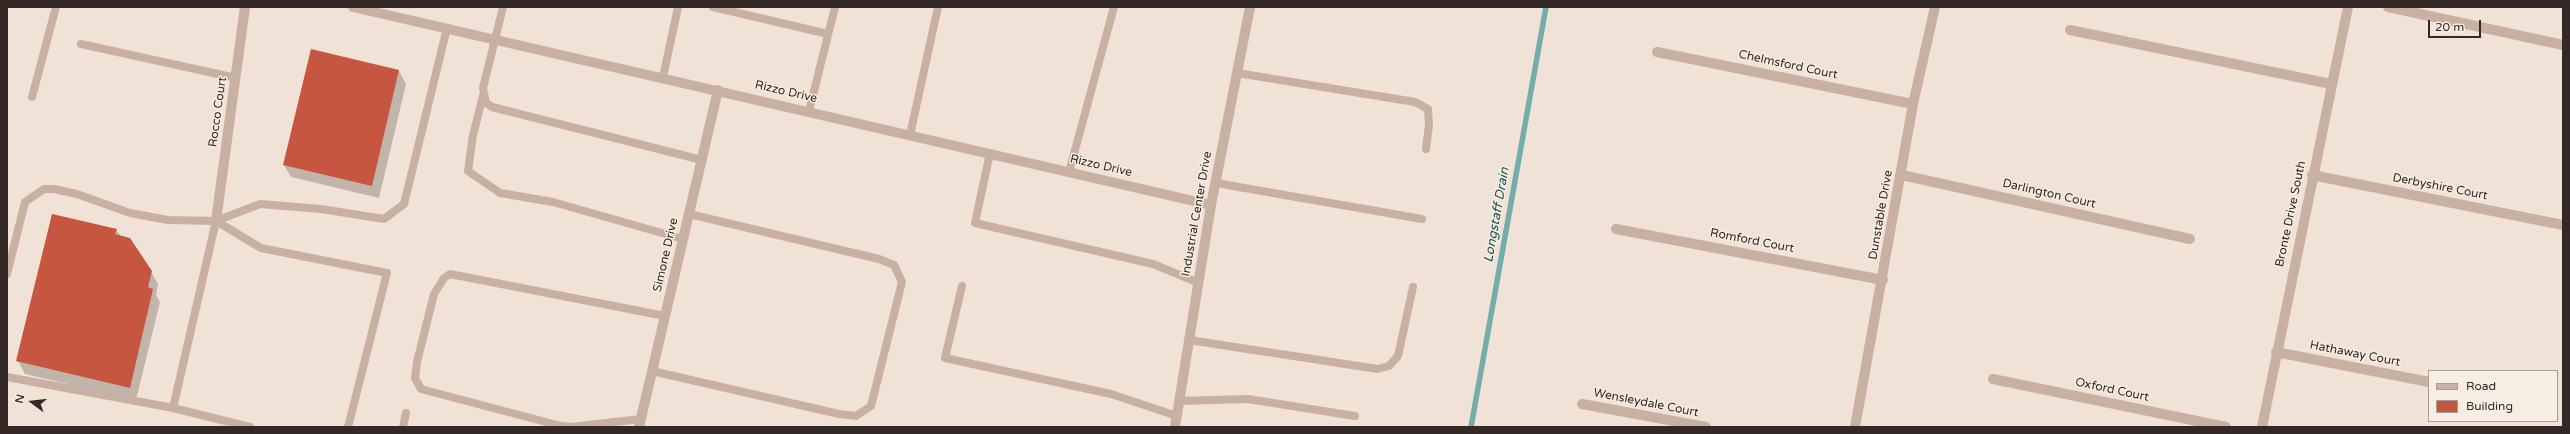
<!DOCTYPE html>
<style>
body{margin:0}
#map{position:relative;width:2570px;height:434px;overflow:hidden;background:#f0e2d6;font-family:"Varela Round",sans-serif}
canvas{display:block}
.frame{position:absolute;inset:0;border:8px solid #332825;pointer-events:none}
.legend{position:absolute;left:2428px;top:370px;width:130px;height:52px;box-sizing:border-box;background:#f8ede2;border:1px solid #a99e96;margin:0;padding:5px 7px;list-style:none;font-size:12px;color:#332825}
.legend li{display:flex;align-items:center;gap:8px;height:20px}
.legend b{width:20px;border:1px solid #a99e96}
.north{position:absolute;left:12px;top:382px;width:40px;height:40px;-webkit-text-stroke:3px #f8ede2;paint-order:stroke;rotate:285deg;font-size:11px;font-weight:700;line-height:16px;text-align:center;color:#332825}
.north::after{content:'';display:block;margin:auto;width:14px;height:18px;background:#332825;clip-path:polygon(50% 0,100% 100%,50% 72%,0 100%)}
.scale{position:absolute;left:2428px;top:20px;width:53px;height:18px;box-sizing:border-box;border:2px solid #332825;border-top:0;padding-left:5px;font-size:12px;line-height:14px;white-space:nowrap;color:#332825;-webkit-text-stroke:3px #f8ede2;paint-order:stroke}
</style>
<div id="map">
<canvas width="2570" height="434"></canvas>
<div class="frame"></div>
<ul class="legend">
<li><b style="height:5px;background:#c8b1a3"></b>Road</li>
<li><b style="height:11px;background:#c6563f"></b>Building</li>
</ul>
<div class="north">N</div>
<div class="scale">20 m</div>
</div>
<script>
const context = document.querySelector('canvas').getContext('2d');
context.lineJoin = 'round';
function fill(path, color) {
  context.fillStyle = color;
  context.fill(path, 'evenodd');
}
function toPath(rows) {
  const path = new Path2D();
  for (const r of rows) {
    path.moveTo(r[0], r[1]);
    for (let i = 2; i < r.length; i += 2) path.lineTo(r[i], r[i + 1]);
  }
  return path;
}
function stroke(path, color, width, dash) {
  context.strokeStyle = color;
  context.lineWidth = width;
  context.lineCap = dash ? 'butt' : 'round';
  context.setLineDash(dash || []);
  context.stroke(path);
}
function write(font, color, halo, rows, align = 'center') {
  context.font = font + ' "Varela Round",sans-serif';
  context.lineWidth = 3;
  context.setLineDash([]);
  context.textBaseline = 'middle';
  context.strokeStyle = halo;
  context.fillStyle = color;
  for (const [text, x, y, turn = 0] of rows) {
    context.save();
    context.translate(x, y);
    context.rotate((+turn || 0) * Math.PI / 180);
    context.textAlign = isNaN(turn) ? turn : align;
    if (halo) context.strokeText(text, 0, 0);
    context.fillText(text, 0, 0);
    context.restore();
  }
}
fill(toPath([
 [311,50,399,71,406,84,379,198,291,177,284,165],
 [116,230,151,272,158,284,156,295,160,302,136,400,25,374,18,361]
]), '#0003');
stroke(toPath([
 [1471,427,1546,7]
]), '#75adab', 5.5);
fill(toPath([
 [311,49,399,70,372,186,283,165],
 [52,214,117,229,115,234,130,238,152,271,148,287,153,289,130,388,16,361]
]), '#c6563f');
stroke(toPath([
 [503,7,483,88,486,103,492,107,702,160],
 [713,7,828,34],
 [81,44,236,78],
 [1237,73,1415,102,1428,109,1429,125,1426,149],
 [663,77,678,7],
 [483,96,473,135,468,171,500,193,553,202,683,239],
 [32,97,56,7],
 [809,111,835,7],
 [910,135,938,7],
 [990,153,975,223,1153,264,1199,283],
 [1069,172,1114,7],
 [1216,183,1422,219],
 [216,221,261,248,387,273,348,427],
 [216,221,173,408,250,427],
 [7,274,25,202,44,189,54,189,77,194,130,213,168,220,216,221,260,204,321,209,384,219,404,204,447,28],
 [962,286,945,358,1111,394,1177,416],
 [1189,340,1378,369,1389,366,1398,356,1413,287],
 [652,371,839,414,856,416,871,406,902,282,894,265,879,259,689,214],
 [7,377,173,408],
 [1179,401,1248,399,1355,416],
 [641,419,571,427,561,426,421,389,415,378,417,362,434,294,444,278,450,274,665,316],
 [403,427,406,413]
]), '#c8b1a3', 8);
stroke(toPath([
 [353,7,1211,205],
 [2388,7,2563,45],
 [2070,30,2331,84],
 [1657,52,1913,104],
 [1902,175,2190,239],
 [2312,175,2563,225],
 [216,221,245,7],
 [1616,229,1883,280],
 [2276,352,2429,382],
 [1993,379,2226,427],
 [1582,404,1706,427],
 [639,427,718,90],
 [1175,427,1211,205,1250,7],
 [1855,427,1913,104,1935,7],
 [2262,427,2348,7]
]), '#c8b1a3', 10);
write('12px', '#332825', '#f8ede2', [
 ["Chelmsford Court",1788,65,12],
 ["Rizzo Drive",786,92,13],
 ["Rocco Court",218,112,-82],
 ["Rizzo Drive",1101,166,13],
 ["Derbyshire Court",2440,187,11],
 ["Darlington Court",2049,194,13],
 ["Industrial Center Drive",1197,214,-80],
 ["Bronte Drive South",2291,214,-78],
 ["Dunstable Drive",1881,215,-80],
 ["Romford Court",1752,241,11],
 ["Simone Drive",666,255,-77],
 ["Hathaway Court",2355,354,11],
 ["Oxford Court",2112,390,12],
 ["Wensleydale Court",1646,403,11]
]);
write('italic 13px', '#1b5453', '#f8ede2', [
 ["Longstaff Drain",1497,215,-80]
]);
</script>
